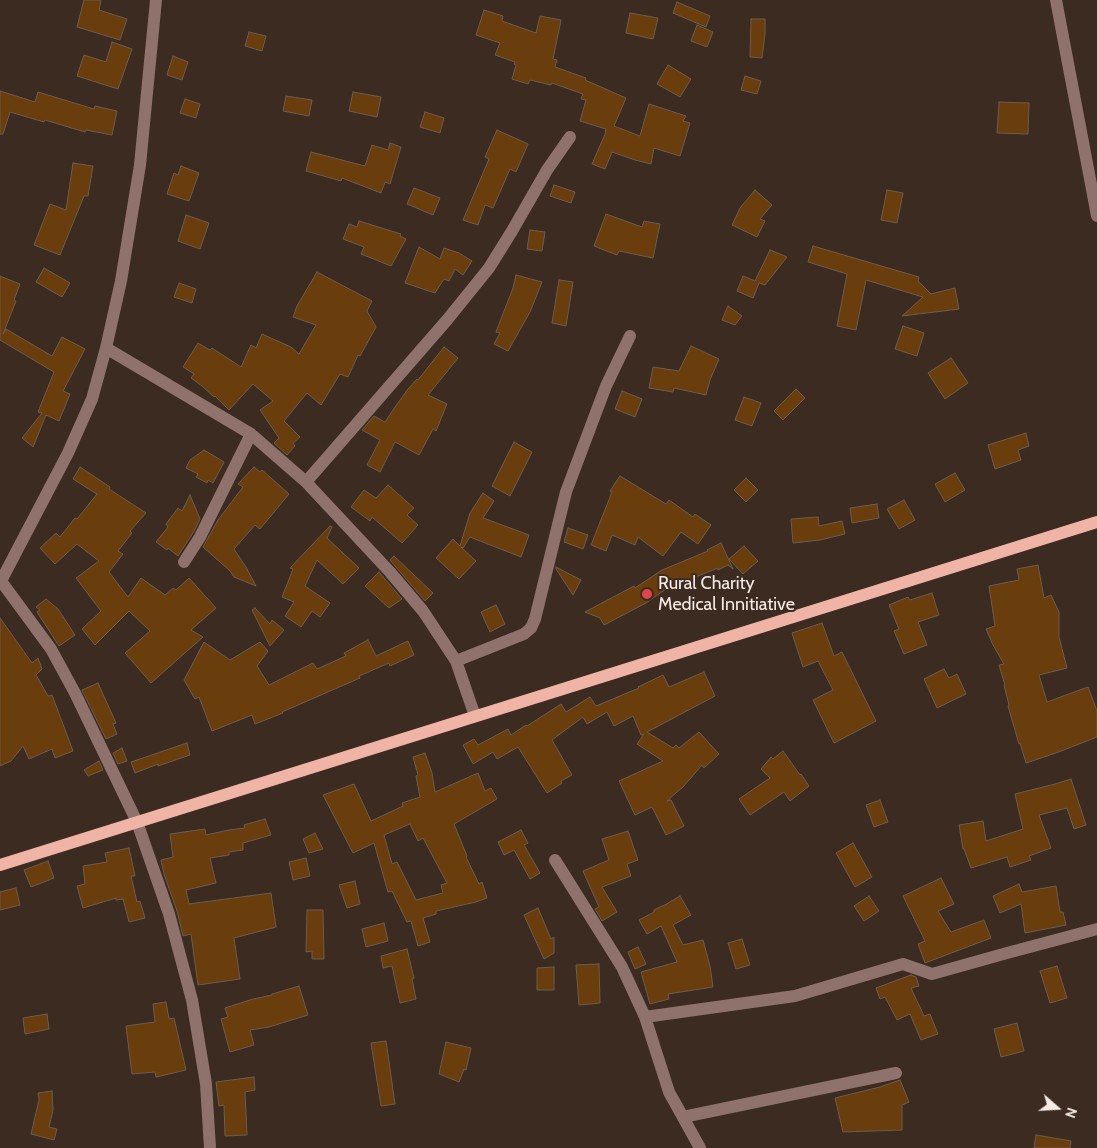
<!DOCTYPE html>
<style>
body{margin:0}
#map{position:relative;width:1097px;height:1148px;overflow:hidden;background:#3c2b20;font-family:Cabin,sans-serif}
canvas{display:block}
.north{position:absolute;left:1032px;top:1083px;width:50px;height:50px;-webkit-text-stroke:4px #3c2b20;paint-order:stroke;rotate:109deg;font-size:14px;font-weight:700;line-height:20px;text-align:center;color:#f6ebe4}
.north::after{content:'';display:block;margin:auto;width:18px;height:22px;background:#f6ebe4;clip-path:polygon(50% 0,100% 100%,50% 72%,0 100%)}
</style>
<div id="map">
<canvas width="1097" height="1148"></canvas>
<div class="north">N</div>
</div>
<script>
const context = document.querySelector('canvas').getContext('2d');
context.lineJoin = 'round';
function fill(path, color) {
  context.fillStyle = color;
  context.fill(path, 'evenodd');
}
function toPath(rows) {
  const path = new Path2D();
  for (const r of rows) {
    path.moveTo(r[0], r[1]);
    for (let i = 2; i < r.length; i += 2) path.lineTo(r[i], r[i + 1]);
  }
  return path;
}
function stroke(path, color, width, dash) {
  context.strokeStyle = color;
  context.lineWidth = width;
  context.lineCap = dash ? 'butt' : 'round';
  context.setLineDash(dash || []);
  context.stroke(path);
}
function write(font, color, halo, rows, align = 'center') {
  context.font = font + ' Cabin,sans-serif';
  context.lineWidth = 4;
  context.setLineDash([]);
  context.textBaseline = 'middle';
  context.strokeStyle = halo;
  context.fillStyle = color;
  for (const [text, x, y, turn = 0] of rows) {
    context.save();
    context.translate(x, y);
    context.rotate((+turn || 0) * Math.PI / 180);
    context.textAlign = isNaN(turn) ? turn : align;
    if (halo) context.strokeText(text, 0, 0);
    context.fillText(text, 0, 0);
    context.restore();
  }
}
const building = toPath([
 [84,0,101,0,99,10,127,19,120,40,77,27,84,0],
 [677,2,710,16,706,27,673,13,677,2],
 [484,10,503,16,502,21,536,33,540,16,561,20,553,59,557,60,555,67,586,78,585,80,626,98,614,126,640,136,649,104,686,116,683,121,690,123,680,156,654,148,651,164,635,160,612,152,605,169,592,164,606,132,605,131,606,129,580,121,586,100,581,99,583,94,552,83,551,85,530,80,528,84,512,79,516,65,514,64,515,62,495,55,500,43,476,35,484,10],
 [630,13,658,18,653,39,626,33,630,13],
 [751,19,765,19,765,34,762,58,750,57,751,19],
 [697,25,713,32,707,47,691,41,697,25],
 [249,32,266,36,262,51,245,46,249,32],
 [112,42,132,49,118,89,77,76,84,55,106,62,112,42],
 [173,56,188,62,182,80,167,75,173,56],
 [668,65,691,79,680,97,657,84,668,65],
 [745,76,761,81,757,94,741,90,745,76],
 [0,91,35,102,38,92,94,109,95,106,117,111,112,135,86,130,85,132,45,120,44,122,10,112,3,134,0,134,0,91],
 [353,92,381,97,377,117,349,111,353,92],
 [286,96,312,100,309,116,283,111,286,96],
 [185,99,200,104,196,118,180,113,185,99],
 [999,102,1029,103,1028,134,997,133,999,102],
 [425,112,444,118,440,133,420,127,425,112],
 [497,130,528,144,516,172,510,169,493,208,485,205,478,225,463,220,489,159,485,157,497,130],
 [390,143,401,147,390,184,385,182,381,193,342,178,341,181,306,171,311,152,365,166,372,145,388,150,390,143],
 [73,163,93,166,88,196,84,196,60,255,34,245,50,204,66,210,73,163],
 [181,166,199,173,189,201,167,194,174,173,178,175,181,166],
 [554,185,575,192,571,203,550,196,554,185],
 [414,188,440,198,433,215,407,204,414,188],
 [755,190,772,205,760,219,765,221,757,237,732,225,740,208,755,190],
 [887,190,903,193,897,223,881,220,887,190],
 [606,214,642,227,644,221,660,224,653,258,619,251,617,255,594,246,606,214],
 [186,215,209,223,200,249,178,241,186,215],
 [359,221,401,234,400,236,406,239,391,266,361,254,364,247,343,239,349,224,357,227,359,221],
 [530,230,545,232,542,251,527,249,530,230],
 [813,246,919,277,918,281,931,294,955,288,959,309,902,316,923,297,866,280,856,330,837,326,847,274,808,262,813,246],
 [419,247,440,259,444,248,459,253,472,261,463,275,455,269,449,281,444,279,435,293,405,283,419,247],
 [770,250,787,257,765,285,759,283,753,298,737,291,743,276,755,281,770,250],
 [44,268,70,283,62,297,36,282,44,268],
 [317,272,372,301,367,311,376,327,360,356,358,355,348,377,340,374,321,405,307,393,284,421,300,437,293,443,295,446,287,455,274,443,279,438,260,410,273,401,253,384,229,410,215,396,214,397,202,386,191,378,194,374,183,367,198,343,210,350,212,348,241,367,251,345,256,348,262,334,291,347,299,354,316,325,293,317,297,306,317,272],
 [516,275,542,282,530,312,508,351,494,344,500,333,496,332,513,288,516,275],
 [0,276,20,284,14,300,16,301,3,334,6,329,52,356,62,337,85,349,63,391,70,394,59,421,46,415,33,447,22,438,42,413,38,412,54,372,0,340,0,276],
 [559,280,573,282,566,326,552,323,559,280],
 [179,283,196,289,192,303,174,297,179,283],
 [728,306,742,316,735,325,722,320,728,306],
 [903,326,924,333,917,356,895,349,903,326],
 [691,346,719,359,710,380,706,395,674,388,673,392,649,388,653,367,679,371,691,346],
 [444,347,458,358,428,395,447,404,436,431,433,429,419,455,395,442,380,472,367,465,380,440,362,430,374,416,385,422,395,407,408,389,417,379,418,380,444,347],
 [951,358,968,383,945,399,928,373,951,358],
 [796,389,805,398,783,420,774,411,796,389],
 [622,391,642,399,635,417,615,409,622,391],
 [744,397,761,403,752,426,735,420,744,397],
 [1026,433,1029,446,1018,450,1021,460,995,469,988,445,1026,433],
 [514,442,532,452,510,496,492,486,514,442],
 [204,450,224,462,213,483,208,480,207,483,196,477,198,474,186,468,190,460,204,450],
 [80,467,110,487,109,489,146,513,130,531,132,533,118,551,123,554,109,572,128,597,141,578,165,595,173,588,176,590,189,578,216,608,191,630,203,637,151,683,125,653,150,631,129,611,95,645,82,629,101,611,76,578,99,561,77,544,55,564,40,548,56,533,60,537,75,518,77,519,97,494,73,479,80,467],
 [254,467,260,472,262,470,289,494,260,529,255,525,234,549,246,567,256,586,234,577,230,571,203,547,218,520,243,487,238,484,254,467],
 [955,473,965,490,945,502,935,484,955,473],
 [620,476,666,504,669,500,693,517,695,514,711,525,698,544,681,532,663,556,638,537,635,545,612,535,606,551,591,545,612,492,610,491,620,476],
 [746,478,758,490,746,502,734,490,746,478],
 [388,485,414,508,407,515,418,525,402,543,372,517,370,521,351,507,364,490,376,498,388,485],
 [483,493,494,501,483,518,529,535,521,557,470,537,463,548,461,547,476,561,459,579,436,558,453,539,460,546,470,513,483,493],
 [190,495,200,519,193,533,178,556,168,548,167,550,156,542,168,527,166,524,178,508,182,511,190,495],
 [904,500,915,520,899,529,887,509,904,500],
 [877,504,879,518,852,523,850,508,877,504],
 [818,517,819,526,842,521,845,534,820,540,793,543,791,519,818,517],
 [330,526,332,527,327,538,359,568,343,584,317,560,305,586,330,603,320,617,312,611,301,627,285,616,294,602,282,597,293,569,290,568,330,526],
 [568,528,588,535,583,549,564,542,568,528],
 [721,543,733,569,728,565,718,570,718,568,666,589,646,603,604,625,600,618,585,612,634,586,635,588,662,570,708,551,707,550,721,543],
 [744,546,758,561,743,574,729,559,744,546],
 [394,556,433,593,425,601,390,560,394,556],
 [1038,565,1044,598,1051,595,1059,612,1059,637,1067,668,1039,675,1047,702,1088,687,1097,711,1097,737,1056,753,1026,763,1020,743,1019,744,1008,706,1009,705,1004,685,1005,685,999,665,1004,664,993,645,986,629,995,626,989,586,1019,580,1017,569,1038,565],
 [556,567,581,580,573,595,556,569,556,567],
 [379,572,402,599,389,608,365,586,379,572],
 [932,593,939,615,918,622,927,645,904,654,894,631,899,629,889,605,908,597,910,600,932,593],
 [46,599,58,609,75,635,59,646,37,612,40,610,36,607,46,599],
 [496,605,505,624,490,632,481,612,496,605],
 [255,608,270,624,272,620,284,630,270,646,252,610,255,608],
 [0,618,32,663,38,658,42,669,36,675,48,696,52,695,73,751,55,758,52,749,29,759,23,746,11,761,0,766,0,618],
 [822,623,834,656,842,652,876,721,834,743,813,700,833,690,818,661,803,667,792,633,822,623],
 [368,640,376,656,408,641,414,655,390,666,389,663,359,676,360,678,282,712,283,713,255,724,252,715,212,731,199,697,195,699,184,680,204,642,230,660,260,642,268,651,257,666,269,685,313,663,317,669,346,656,344,653,368,640],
 [944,669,949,678,957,674,966,694,937,708,924,679,944,669],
 [704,672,715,696,647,732,673,748,676,745,679,748,699,732,719,754,704,768,702,765,683,787,670,798,670,799,667,801,671,800,684,826,666,835,652,807,635,815,619,781,663,761,637,744,644,734,641,735,633,716,614,726,607,712,587,724,583,717,552,740,572,775,561,781,562,783,547,793,518,747,497,759,493,752,473,764,463,745,474,739,478,745,508,729,511,735,526,725,527,726,561,704,566,712,590,697,596,706,639,688,638,687,663,675,669,687,704,672],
 [98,683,116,723,113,724,117,734,106,739,82,690,98,683],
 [187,743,190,755,158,766,158,764,135,773,131,762,187,743],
 [122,748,127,761,118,764,113,753,122,748],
 [783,751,800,775,801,774,809,786,790,801,784,792,750,815,739,799,770,778,761,769,771,757,773,759,783,751],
 [425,753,432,773,435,792,478,773,485,791,491,788,497,799,454,824,467,856,466,857,479,884,482,882,487,898,476,902,436,911,436,914,423,918,430,942,418,946,411,921,407,922,392,891,388,892,374,843,353,853,323,795,354,784,371,821,403,806,402,803,420,797,416,776,418,775,413,757,425,753],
 [410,824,418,841,423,838,447,883,441,885,443,893,416,900,397,862,392,864,384,835,410,824],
 [99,761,103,770,88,776,84,770,99,761],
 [1071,779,1086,825,1074,829,1067,808,1039,815,1051,848,1029,856,1031,860,1010,867,1007,857,971,868,964,849,963,849,959,825,983,821,986,841,1023,829,1015,794,1055,784,1071,779],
 [880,800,888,822,874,827,866,805,880,800],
 [265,819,271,835,243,843,243,850,229,852,229,855,210,858,216,883,186,890,189,904,271,893,276,927,234,938,240,979,198,985,191,934,183,936,177,911,164,874,161,860,173,857,170,834,205,829,206,835,229,830,245,828,244,825,265,819],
 [521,830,528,843,524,845,540,873,530,879,514,850,504,855,498,842,521,830],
 [628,831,638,860,627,864,631,876,602,887,617,912,602,921,595,909,599,907,583,871,609,860,602,839,628,831],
 [315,833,323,849,309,853,303,839,315,833],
 [853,843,872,877,855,887,836,853,853,843],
 [129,848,135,876,131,876,137,902,140,901,145,918,129,922,123,899,116,900,116,898,83,908,77,886,85,884,83,866,107,862,105,853,129,848],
 [306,858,310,876,293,880,289,862,306,858],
 [48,861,54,878,31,887,24,870,48,861],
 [941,878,954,904,938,911,951,932,984,920,991,938,925,963,918,944,925,941,903,896,941,878],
 [355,881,360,904,347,908,339,885,355,881],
 [1019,884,1022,892,1056,886,1060,912,1063,912,1066,925,1025,933,1021,904,1000,913,993,896,1019,884],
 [16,888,20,905,0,910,0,892,16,888],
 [680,896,691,915,673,925,683,945,703,940,710,966,713,987,668,994,669,999,650,1004,641,972,677,962,661,926,647,934,639,920,654,912,654,910,662,906,663,906,680,896],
 [869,896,879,911,864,921,854,906,869,896],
 [538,908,551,939,554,937,554,953,544,959,524,915,538,908],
 [307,910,323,910,324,959,312,959,312,951,306,952,307,910],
 [384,923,388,941,366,947,362,929,384,923],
 [742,939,750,965,736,969,728,943,742,939],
 [638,947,646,964,635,969,628,952,638,947],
 [407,949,414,978,412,979,416,999,400,1003,392,966,383,968,381,956,407,949],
 [599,964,600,1003,579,1005,576,965,599,964],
 [1057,966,1067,998,1050,1003,1040,971,1057,966],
 [554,967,554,990,537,990,537,968,554,967],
 [911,975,916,977,919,986,911,988,924,1016,930,1014,938,1034,921,1040,910,1014,897,1020,885,997,880,999,876,988,911,975],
 [299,986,308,1015,269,1027,250,1030,254,1045,230,1052,221,1019,228,1017,225,1008,253,999,272,995,272,994,299,986],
 [166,1002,169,1019,174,1018,186,1070,156,1077,155,1072,132,1074,126,1026,155,1022,153,1004,166,1002],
 [47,1014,49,1029,25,1034,23,1018,47,1014],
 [1017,1023,1024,1051,1001,1057,994,1029,1017,1023],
 [386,1041,395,1104,381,1106,371,1043,386,1041],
 [446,1042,471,1048,466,1070,464,1069,459,1082,439,1074,446,1042],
 [254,1077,255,1090,245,1092,247,1135,225,1136,224,1105,219,1106,216,1082,254,1077],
 [900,1080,909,1102,902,1105,902,1130,843,1132,835,1098,880,1087,900,1080],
 [52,1091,53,1110,49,1127,57,1129,54,1140,31,1134,39,1100,38,1093,52,1091],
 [1036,1135,1071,1141,1070,1148,1034,1148,1036,1135]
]);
fill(building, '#693d0c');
stroke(building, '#6d5c4e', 1);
stroke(toPath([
 [156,0,140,165,121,281,106,348,92,399,68,453,1,581,51,649,75,693,137,822,169,914,192,1000,206,1084,210,1148],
 [1056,0,1097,216],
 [106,348,251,434,306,482,390,572,423,611,456,661,475,716],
 [306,482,447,320,489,268,512,231,547,170,570,137],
 [184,562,200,537,251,434],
 [456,661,524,634,531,628,535,619,566,492,606,386,630,336],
 [555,860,622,967,645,1017,669,1092,700,1148],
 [645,1017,795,996,903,964,932,974,1007,953,1097,929],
 [683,1117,896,1073]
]), '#8f726b', 12);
stroke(toPath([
 [0,865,1097,522]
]), '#f0b4a6', 12);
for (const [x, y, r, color] of [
 [647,594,6,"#e0444e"]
]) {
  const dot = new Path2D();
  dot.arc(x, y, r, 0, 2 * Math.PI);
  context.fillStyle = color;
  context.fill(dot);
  stroke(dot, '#3c2b20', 2);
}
write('18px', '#f6ebe4', '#3c2b20', [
 ["Rural Charity",658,584],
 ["Medical Innitiative",658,605]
], 'left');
</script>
